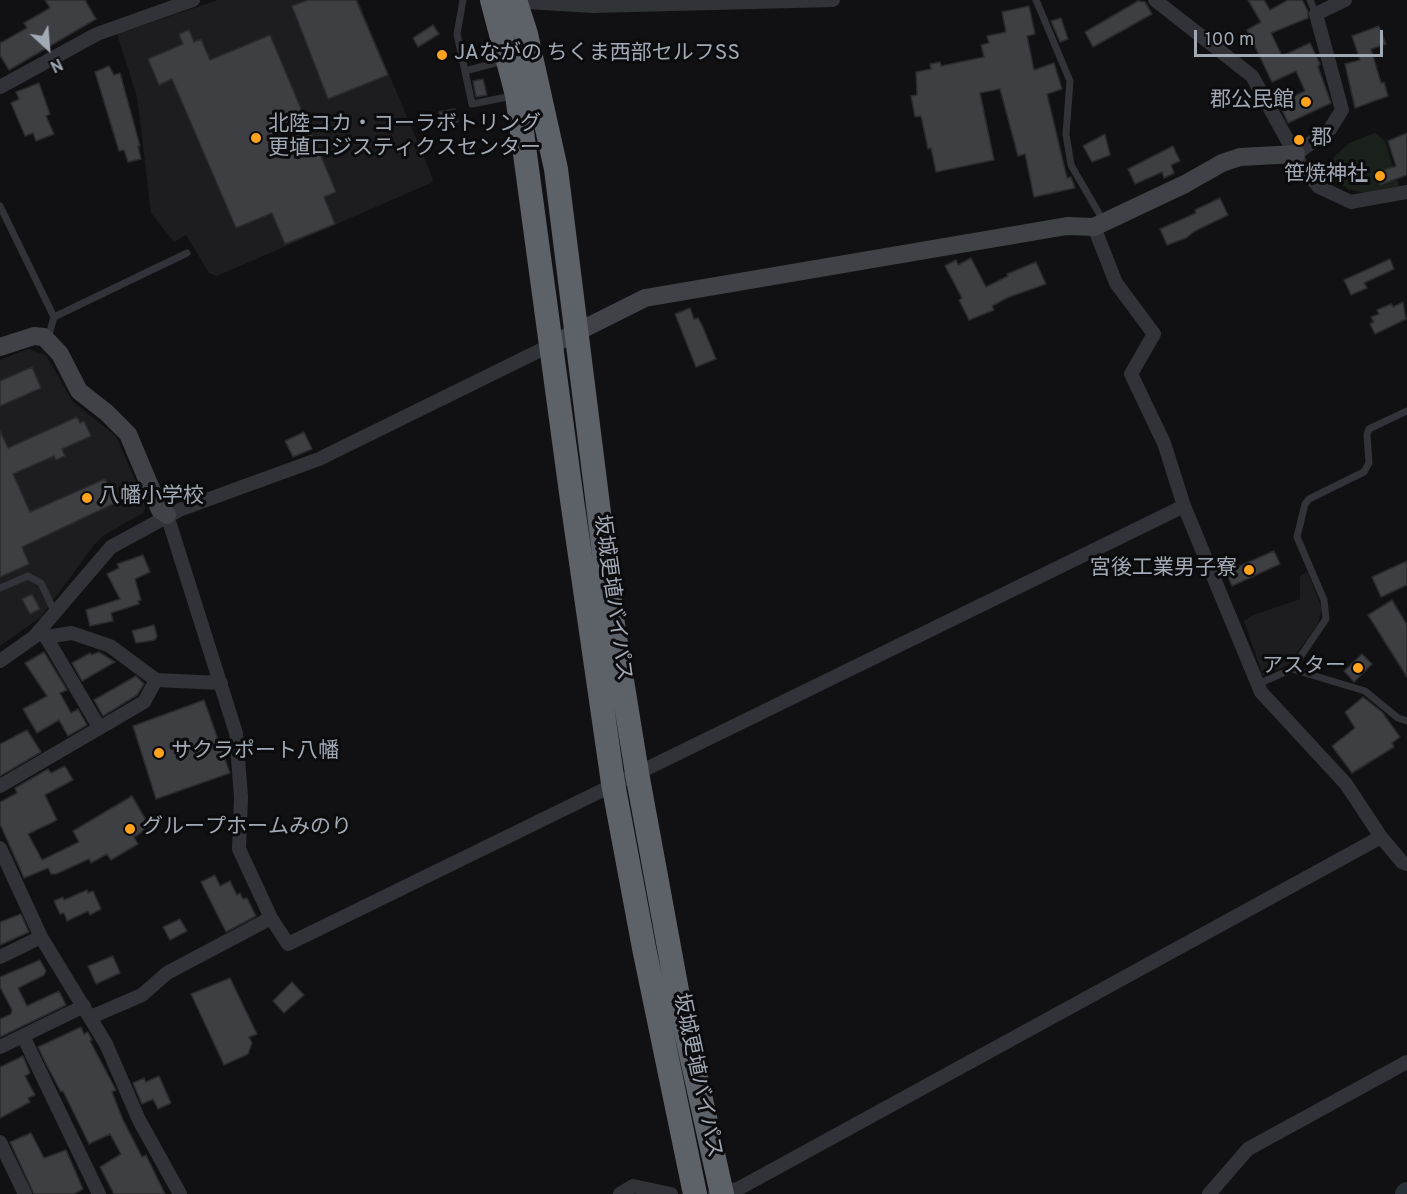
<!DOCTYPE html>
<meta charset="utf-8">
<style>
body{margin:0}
#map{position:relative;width:1407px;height:1194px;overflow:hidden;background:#111113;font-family:Overpass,sans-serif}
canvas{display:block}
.north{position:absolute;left:18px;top:18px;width:60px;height:60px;-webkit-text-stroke:4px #0c0c0e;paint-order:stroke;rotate:154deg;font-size:16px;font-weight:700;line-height:24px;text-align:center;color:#a1a9b5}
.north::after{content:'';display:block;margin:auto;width:21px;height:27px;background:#a1a9b5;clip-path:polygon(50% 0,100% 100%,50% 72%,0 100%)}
.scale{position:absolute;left:1194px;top:30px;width:189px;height:27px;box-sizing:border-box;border:3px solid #a1a9b5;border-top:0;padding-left:8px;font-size:18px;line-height:21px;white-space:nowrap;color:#a1a9b5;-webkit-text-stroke:4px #0c0c0e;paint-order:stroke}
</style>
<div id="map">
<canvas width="1407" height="1194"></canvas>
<div class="north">N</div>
<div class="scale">100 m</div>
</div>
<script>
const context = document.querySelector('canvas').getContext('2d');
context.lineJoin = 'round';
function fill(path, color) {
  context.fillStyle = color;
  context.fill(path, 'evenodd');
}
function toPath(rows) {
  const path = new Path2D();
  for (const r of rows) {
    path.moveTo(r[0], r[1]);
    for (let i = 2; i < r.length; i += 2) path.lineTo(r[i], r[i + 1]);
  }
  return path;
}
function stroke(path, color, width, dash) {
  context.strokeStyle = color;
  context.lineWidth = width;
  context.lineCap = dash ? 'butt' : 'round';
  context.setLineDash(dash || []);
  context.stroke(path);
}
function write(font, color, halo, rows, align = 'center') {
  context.font = font + ' Overpass,"Noto Sans JP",sans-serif';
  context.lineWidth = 6;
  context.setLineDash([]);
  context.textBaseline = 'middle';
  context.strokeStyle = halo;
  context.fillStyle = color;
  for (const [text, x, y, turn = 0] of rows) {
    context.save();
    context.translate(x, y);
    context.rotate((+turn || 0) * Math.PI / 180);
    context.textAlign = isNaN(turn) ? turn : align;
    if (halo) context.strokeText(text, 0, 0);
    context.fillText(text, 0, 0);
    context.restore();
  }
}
fill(toPath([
 [218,0,358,0,433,179,431,183,217,276,209,273,186,235,174,242,151,213,137,97,117,34],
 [28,349,46,355,73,402,116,436,146,505,143,513,104,535,94,545,41,617,0,646,0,360],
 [1307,571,1322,608,1318,624,1288,665,1263,676,1244,621,1253,615,1300,599,1300,577]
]), '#1d1d20');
fill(toPath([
 [1375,133,1385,141,1399,186,1364,193,1348,189,1332,178,1331,167,1334,157,1349,143]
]), '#19211a');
stroke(toPath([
 [1406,1194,1407,1193]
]), '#273137', 22);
const building = toPath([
 [45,0,85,0,96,19,9,70,0,55,0,43,27,28,24,23,50,8,45,0],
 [308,0,356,0,388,75,328,99,292,6,308,0],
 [1248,0,1264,0,1270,10,1288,0,1302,0,1308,11,1308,18,1271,33,1282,56,1310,43,1320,64,1318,67,1331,103,1288,123,1279,103,1305,91,1296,71,1272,82,1247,30,1261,22,1248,0],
 [1138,1,1145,2,1152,14,1093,47,1085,32,1138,1],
 [1029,6,1035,34,1027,36,1034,70,1054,63,1062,89,1047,94,1067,178,1071,177,1075,188,1034,197,1025,154,1018,156,1000,89,980,93,994,160,936,172,931,148,928,149,921,116,915,117,911,96,917,95,916,72,931,69,930,64,940,62,941,66,984,57,981,45,989,43,987,36,1006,32,1002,12,1029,6],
 [1061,18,1068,39,1060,42,1051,21,1061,18],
 [433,25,439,34,418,47,413,38,433,25],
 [1379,26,1386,44,1371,49,1381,83,1384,82,1388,96,1355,108,1345,64,1360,60,1352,36,1379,26],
 [189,30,194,42,201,39,210,60,270,35,336,192,324,197,335,224,285,244,272,213,236,228,172,79,159,85,148,59,183,44,179,34,189,30],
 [109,66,114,75,120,73,140,146,138,146,141,159,128,162,124,150,119,151,95,72,109,66],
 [483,79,487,95,476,97,473,81,483,79],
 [39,83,50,114,46,116,54,134,36,141,33,133,25,136,11,103,19,99,16,92,39,83],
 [455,109,458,122,442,125,439,112,455,109],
 [1407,133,1407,175,1380,185,1377,172,1396,166,1388,141,1407,133],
 [1105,134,1110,155,1092,162,1083,146,1105,134],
 [1173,146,1180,161,1171,165,1174,173,1164,178,1162,172,1135,184,1128,169,1173,146],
 [1220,198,1228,215,1195,231,1186,238,1167,245,1160,229,1196,213,1195,210,1220,198],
 [971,258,986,287,1008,276,1007,274,1036,262,1046,284,1009,297,992,306,994,310,969,320,959,300,962,298,945,266,956,260,958,265,971,258],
 [1390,259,1394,269,1364,283,1367,288,1351,295,1344,280,1390,259],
 [1403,302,1406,319,1375,334,1370,324,1374,322,1371,317,1379,314,1377,310,1391,304,1393,307,1403,302],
 [690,308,694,319,698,318,702,325,716,359,696,367,675,314,690,308],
 [32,367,41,388,0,406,0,381,32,367],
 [77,417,80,423,84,421,91,436,62,449,65,456,56,460,54,456,13,474,30,512,105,479,115,503,22,547,29,564,0,577,0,431,8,448,77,417],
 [304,432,312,449,293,457,285,441,304,432],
 [1274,551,1280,564,1232,586,1226,572,1274,551],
 [143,555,150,572,135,579,141,600,138,601,139,604,111,613,113,621,90,626,86,610,120,599,107,574,119,568,117,564,143,555],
 [1407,561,1407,585,1381,597,1372,577,1407,561],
 [32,594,40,609,30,614,22,599,32,594],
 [1392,600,1407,625,1407,677,1368,615,1392,600],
 [154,625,157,636,155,640,136,643,132,631,154,625],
 [44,652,67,690,60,693,71,713,78,709,87,725,68,736,59,720,37,733,23,709,47,696,25,663,44,652],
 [99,652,115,662,82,681,72,663,90,653,91,655,99,652],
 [1362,654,1372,664,1354,682,1344,671,1362,654],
 [136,676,144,684,137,695,103,716,94,700,136,676],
 [1363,697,1382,712,1400,737,1392,743,1394,747,1352,773,1332,746,1355,728,1345,712,1363,697],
 [204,700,230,773,156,799,133,726,204,700],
 [27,730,41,752,0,776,0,744,27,730],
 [65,766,73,780,45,795,57,820,28,834,42,860,79,842,73,831,132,796,150,827,134,837,138,844,111,860,107,854,91,863,89,859,56,874,51,874,48,868,24,878,0,824,0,802,17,793,15,788,48,769,51,773,65,766],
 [215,875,220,886,230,881,237,895,240,893,243,899,247,898,256,916,226,932,201,882,215,875],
 [87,890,88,893,93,891,101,909,90,915,88,911,67,921,64,913,60,914,54,901,63,897,64,900,87,890],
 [21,914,29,932,0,945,0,922,21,914],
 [180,919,187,931,170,940,163,927,180,919],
 [113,956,120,973,96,984,88,966,113,956],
 [40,960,46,971,44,975,18,988,27,1006,59,991,66,1005,0,1037,0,1019,11,1014,12,1010,0,987,0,977,40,960],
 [230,978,257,1034,249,1037,252,1043,248,1054,224,1065,191,994,230,978],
 [292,982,304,995,284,1013,273,1001,292,982],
 [81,1027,84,1034,88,1032,92,1040,90,1041,116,1090,112,1092,123,1120,142,1157,146,1155,165,1194,114,1194,100,1167,121,1154,110,1134,89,1144,63,1091,61,1092,45,1062,38,1047,81,1027],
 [23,1056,30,1073,25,1076,35,1095,28,1098,30,1102,0,1118,0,1067,23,1056],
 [159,1076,171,1103,158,1109,153,1099,142,1104,133,1083,144,1078,146,1082,159,1076],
 [31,1133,44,1158,66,1150,83,1189,74,1194,34,1194,10,1142,31,1133]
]);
fill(building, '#3d3f43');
stroke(building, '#2b2b2f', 1.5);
stroke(toPath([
 [463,0,457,34,472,104,512,96],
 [1036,0,1070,81,1066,134,1071,165,1104,222],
 [1310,0,1316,14],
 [465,71,503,61],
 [0,206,54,317,187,253],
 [45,337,50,331,54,317],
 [0,588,28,576,41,583,55,613],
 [1292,669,1326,619,1324,600,1297,537,1305,504,1309,499,1364,472,1369,463,1367,434,1369,429,1407,411],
 [1258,684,1292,669,1365,691,1398,718,1407,721]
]), '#323338', 7);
stroke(toPath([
 [1155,0,1252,76,1304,170,1319,187,1351,202,1407,192],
 [511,1,593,6,833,0],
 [0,87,97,34,193,0],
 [1296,154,1330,129,1342,110,1316,14,1345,0],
 [1184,506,1261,692,1346,784,1381,837,1402,862,1407,864],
 [167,515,236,733,241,797,239,849,271,918,288,944,1184,506,1164,443,1131,374,1154,334,1116,283,1094,227],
 [38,632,46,637,72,633,110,646,156,680,221,683],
 [46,637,99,727],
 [0,661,34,637,111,547,179,510,319,459,553,344],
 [0,786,144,702,156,680],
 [0,848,41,937,106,1044,139,1120,180,1194],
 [0,957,41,937],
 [91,1017,142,995,167,973,271,918],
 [23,1036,99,1194],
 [0,1047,84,1006],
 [0,1142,25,1194],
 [715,1193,738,1189,1381,837],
 [620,1194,633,1186,671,1194],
 [1209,1194,1248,1149,1407,1062]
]), '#323338', 14);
stroke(toPath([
 [553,344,645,298,1067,226,1094,227,1185,184,1222,163,1240,157,1296,154],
 [0,347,34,336,44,337,60,354,79,391,107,413,128,434,160,510,167,515]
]), '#404248', 18);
stroke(toPath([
 [492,0,517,95,572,500,613,783,644,948,695,1194],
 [515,0,526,34,556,169,613,625,637,773,678,996,722,1194]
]), '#5d6269', 24);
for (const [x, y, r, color] of [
 [442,55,6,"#ffa21d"],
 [1306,102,6,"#ffa21d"],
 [256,138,6,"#ffa21d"],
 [1299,140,6,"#ffa21d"],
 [1380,176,6,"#ffa21d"],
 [87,498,6,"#ffa21d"],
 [1249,570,6,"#ffa21d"],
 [1358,668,6,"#ffa21d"],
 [159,753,6,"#ffa21d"],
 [130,829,6,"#ffa21d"]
]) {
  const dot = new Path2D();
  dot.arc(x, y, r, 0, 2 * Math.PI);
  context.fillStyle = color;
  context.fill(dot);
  stroke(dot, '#0c0c0e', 2);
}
write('21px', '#a1a9b5', '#0c0c0e', [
 ["JAながの ちくま西部セルフSS",454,55],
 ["郡公民館",1294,102,"right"],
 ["北陸コカ・コーラボトリング",268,126],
 ["更埴ロジスティクスセンター",268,150],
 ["郡",1311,140],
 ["笹焼神社",1368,176,"right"],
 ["八幡小学校",99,498],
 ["宮後工業男子寮",1237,570,"right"],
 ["アスター",1346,668,"right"],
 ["サクラポート八幡",171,753],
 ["グループホームみのり",142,829]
], 'left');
write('21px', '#a1a9b5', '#0c0c0e', [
 ["坂城更埴バイパス",611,598,82],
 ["坂城更埴バイパス",696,1076,78]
]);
</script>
